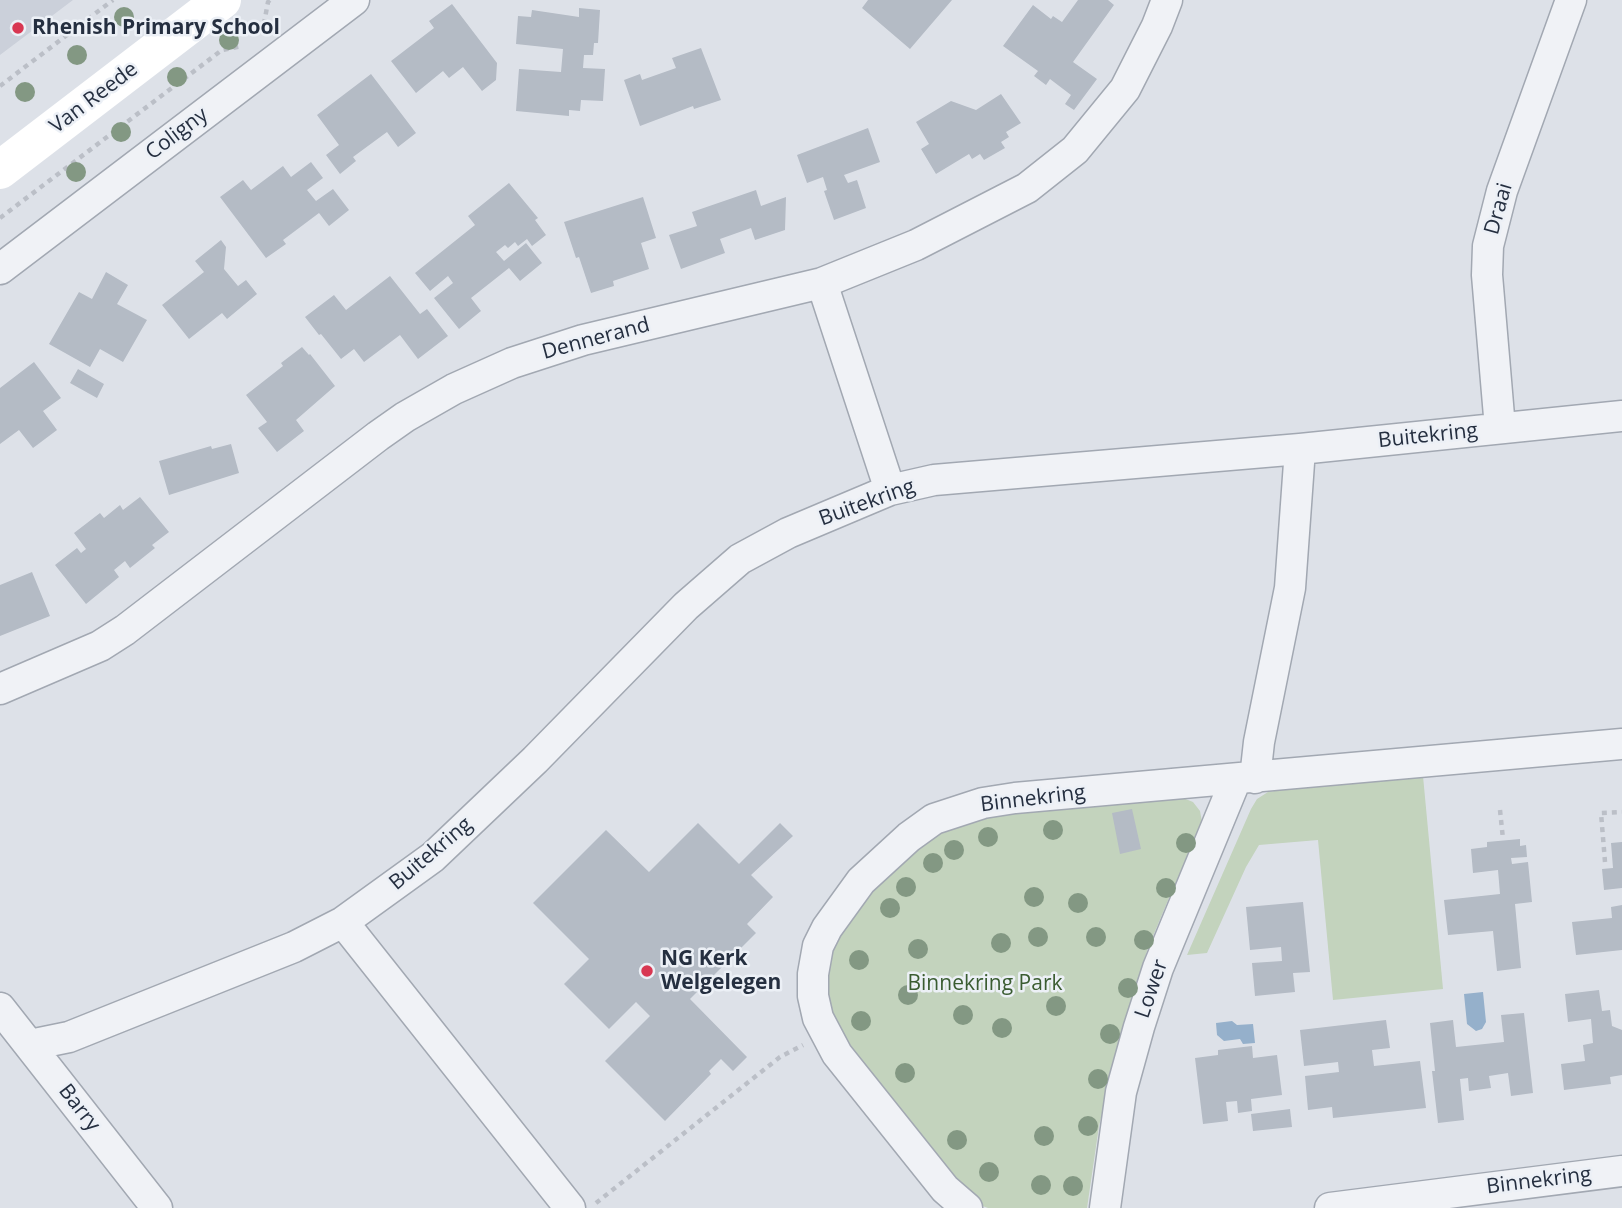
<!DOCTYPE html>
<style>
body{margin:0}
canvas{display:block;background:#dde1e8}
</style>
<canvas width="1622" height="1208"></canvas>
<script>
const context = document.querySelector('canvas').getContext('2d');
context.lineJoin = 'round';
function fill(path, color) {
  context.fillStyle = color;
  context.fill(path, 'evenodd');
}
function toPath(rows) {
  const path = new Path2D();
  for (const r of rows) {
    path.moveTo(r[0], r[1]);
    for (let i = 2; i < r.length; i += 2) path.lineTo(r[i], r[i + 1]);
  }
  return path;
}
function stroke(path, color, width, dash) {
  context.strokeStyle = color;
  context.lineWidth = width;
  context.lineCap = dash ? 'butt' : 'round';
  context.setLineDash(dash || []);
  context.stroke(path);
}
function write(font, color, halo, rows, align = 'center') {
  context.font = font + ' "Open Sans",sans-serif';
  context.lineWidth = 5;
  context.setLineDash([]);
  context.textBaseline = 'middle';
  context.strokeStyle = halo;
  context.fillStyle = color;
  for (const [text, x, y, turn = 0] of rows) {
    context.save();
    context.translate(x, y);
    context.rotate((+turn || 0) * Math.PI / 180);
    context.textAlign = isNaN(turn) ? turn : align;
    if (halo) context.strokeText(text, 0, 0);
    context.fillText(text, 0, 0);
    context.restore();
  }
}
fill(toPath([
 [0,0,73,0,0,55]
]), '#cbd0da');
fill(toPath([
 [1423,776,1443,989,1333,1000,1318,840,1259,845,1246,867,1207,953,1187,955,1251,809,1257,799,1268,792,1281,790],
 [1183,798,1193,802,1200,811,1202,822,1193,853,1169,898,1148,948,1121,1034,1099,1126,1087,1208,988,1208,977,1204,967,1194,855,1054,837,1028,827,1004,826,972,830,951,848,916,876,886,926,840,954,824,978,815]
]), '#c3d3bd');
fill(toPath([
 [1483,992,1486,1022,1482,1029,1476,1031,1467,1024,1464,994],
 [1232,1021,1237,1025,1253,1024,1255,1043,1243,1044,1240,1039,1224,1041,1217,1035,1216,1023]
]), '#95b0cb');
fill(toPath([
 [868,0,952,0,910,49,862,8],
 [1078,0,1108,0,1114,5,1073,62,1097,79,1074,110,1065,104,1071,95,1050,79,1046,85,1034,76,1038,71,1003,46,1033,5,1051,19,1053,16,1062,22],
 [452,4,497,63,496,80,482,91,463,67,449,78,443,71,416,93,391,61,434,28,429,21],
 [579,8,600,10,598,43,594,43,593,55,584,55,583,68,605,69,603,101,581,100,580,111,569,110,569,116,516,111,519,69,561,72,563,49,516,44,518,16,531,17,532,10,579,17],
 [701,48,721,100,694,109,693,106,640,126,624,80,640,74,642,80,676,68,672,58],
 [371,74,416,133,398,147,387,132,353,157,356,161,340,174,326,155,339,145,317,115],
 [1001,94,1021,123,1006,132,1009,137,1001,142,1005,148,984,160,980,154,972,159,969,154,936,174,921,149,929,144,916,122,951,101,976,110],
 [868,128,880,162,844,175,848,183,857,180,866,208,834,220,824,191,827,190,823,177,807,183,797,155],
 [311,162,323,178,307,190,316,201,333,189,349,210,329,226,319,213,283,240,286,244,266,258,220,197,243,180,251,190,283,166,291,177],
 [509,183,538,218,535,220,546,235,532,246,527,239,518,246,515,242,508,248,505,245,496,252,504,261,526,243,542,263,520,281,509,268,471,298,481,311,459,329,434,298,453,283,448,276,430,291,415,273,475,225,468,216],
 [756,190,761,206,786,197,785,230,755,240,751,228,720,239,725,253,681,269,669,235,697,226,692,212],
 [643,197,656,238,641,243,649,269,613,281,614,286,591,293,579,257,576,258,564,222],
 [221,240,226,247,224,269,238,286,246,280,257,294,227,319,222,313,189,339,162,305,204,272,195,261],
 [106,272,128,285,117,304,147,320,123,362,100,349,90,367,49,344,79,292,92,299],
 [390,276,420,314,427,309,448,336,418,359,400,335,364,362,354,349,341,359,321,334,319,335,305,317,334,295,346,310],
 [302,347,309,355,310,354,335,386,296,420,304,431,277,452,258,428,267,422,246,395,283,366,281,363],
 [34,362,61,398,43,411,57,430,33,448,19,430,0,444,0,388],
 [78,369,104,384,97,398,70,383],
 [231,444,239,473,169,495,159,461,211,446,212,449],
 [140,497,169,532,152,545,155,548,130,568,125,561,114,570,119,577,86,604,55,565,77,548,81,553,86,549,74,533,100,513,104,518,120,505,123,510],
 [32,572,50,616,0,636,0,585],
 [1132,809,1141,849,1120,854,1112,813],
 [698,823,739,864,780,823,793,836,751,875,773,897,747,924,756,933,690,999,747,1057,733,1071,721,1059,709,1071,711,1074,665,1121,605,1061,650,1016,636,1002,609,1029,564,984,589,959,533,903,606,830,649,872],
 [1520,839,1520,846,1526,845,1527,857,1511,858,1512,864,1528,862,1532,902,1515,904,1521,968,1497,971,1493,931,1448,935,1444,900,1500,894,1498,870,1473,873,1471,849,1487,847,1487,842],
 [1622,842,1622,888,1604,890,1602,869,1613,868,1611,843],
 [1303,902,1310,972,1293,973,1295,992,1255,996,1252,963,1282,961,1281,947,1250,950,1246,907],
 [1622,905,1622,950,1576,955,1572,922,1612,918,1611,907],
 [1599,990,1602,1011,1610,1010,1612,1026,1622,1030,1622,1075,1610,1077,1611,1084,1564,1090,1561,1064,1585,1061,1583,1045,1593,1043,1591,1019,1568,1022,1565,994],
 [1524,1013,1533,1093,1511,1096,1508,1073,1489,1076,1491,1088,1469,1091,1468,1078,1460,1079,1464,1120,1438,1123,1432,1071,1435,1071,1430,1023,1453,1020,1456,1047,1504,1042,1501,1015],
 [1386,1020,1390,1048,1372,1050,1374,1066,1420,1061,1426,1108,1333,1118,1332,1107,1308,1110,1305,1076,1339,1072,1338,1062,1304,1066,1300,1030],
 [1252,1046,1253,1058,1277,1055,1282,1095,1251,1099,1252,1111,1238,1113,1237,1101,1226,1102,1228,1121,1203,1124,1195,1058,1218,1055,1218,1050],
 [1290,1109,1292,1127,1253,1131,1251,1114]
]), '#b4bbc5');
const street = toPath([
 [0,269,354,0],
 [822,283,890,490],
 [1500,428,1487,275,1488,246,1502,191,1571,0],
 [0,689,100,646,125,630,378,436,405,417,454,389,512,363,583,340,822,283,916,245,1027,188,1075,150,1125,89,1157,26,1167,0],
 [1255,778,1259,742,1290,588,1300,449],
 [343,922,570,1208],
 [0,1008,157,1208],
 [30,1045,69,1037,294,947,343,922,433,857,535,760,686,606,740,559,788,533,890,490,934,480,1300,449,1622,416],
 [967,1208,945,1189,837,1054,818,1018,813,996,813,974,818,946,827,928,861,881,909,837,934,819,983,803,1015,798,1622,744],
 [1105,1208,1121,1092,1139,1027,1158,968,1236,779],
 [1330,1208,1622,1171]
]);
stroke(street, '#a2a8b2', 33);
stroke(toPath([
 [262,34,268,2,270,0],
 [0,86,113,0],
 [0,218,222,50,243,46],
 [1500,810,1503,839],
 [1605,862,1601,813,1622,812],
 [596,1203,780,1057,803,1045]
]), '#bbbfc7', 4.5, [5, 5]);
stroke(street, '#f0f2f6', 30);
stroke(toPath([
 [0,170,222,0]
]), '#fff', 38);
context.fillStyle = '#839883';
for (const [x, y] of [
 [124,17],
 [229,40],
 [77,55],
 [177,77],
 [25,92],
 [121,132],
 [76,172],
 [1053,830],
 [988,837],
 [1186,843],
 [954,850],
 [933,863],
 [906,887],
 [1166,888],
 [1034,897],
 [1078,903],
 [890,908],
 [1038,937],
 [1096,937],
 [1144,940],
 [1001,943],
 [918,949],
 [859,960],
 [1128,988],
 [908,995],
 [1056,1006],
 [963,1015],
 [861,1021],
 [1002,1028],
 [1110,1034],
 [905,1073],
 [1098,1079],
 [1088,1126],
 [1044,1136],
 [957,1140],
 [989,1172],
 [1041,1185],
 [1073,1186]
]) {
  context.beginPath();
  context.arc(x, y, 10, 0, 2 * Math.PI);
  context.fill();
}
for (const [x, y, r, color] of [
 [18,28,7,"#d83752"],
 [647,971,7,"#d83752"]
]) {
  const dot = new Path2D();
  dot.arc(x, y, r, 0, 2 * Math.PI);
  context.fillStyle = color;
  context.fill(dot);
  stroke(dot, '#ecf0f6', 2.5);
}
write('bold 21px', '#252f40', '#ecf0f6', [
 ["Rhenish Primary School",32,28],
 ["NG Kerk",661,959],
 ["Welgelegen",661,983]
], 'left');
write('21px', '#252f40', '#ecf0f6', [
 ["Van Reede",94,98,-37],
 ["Coligny",177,134,-37],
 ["Draai",1499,209,-74],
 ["Dennerand",596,339,-15],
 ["Buitekring",1428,436,-6],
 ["Buitekring",867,503,-20],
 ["Binnekring",1033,799,-7],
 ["Buitekring",431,854,-40],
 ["Lower",1152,989,-71],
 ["Barry",79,1108,52],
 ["Binnekring",1539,1181,-7]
]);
write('21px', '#3a5c31', '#ecf0f6', [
 ["Binnekring Park",985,984]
]);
</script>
